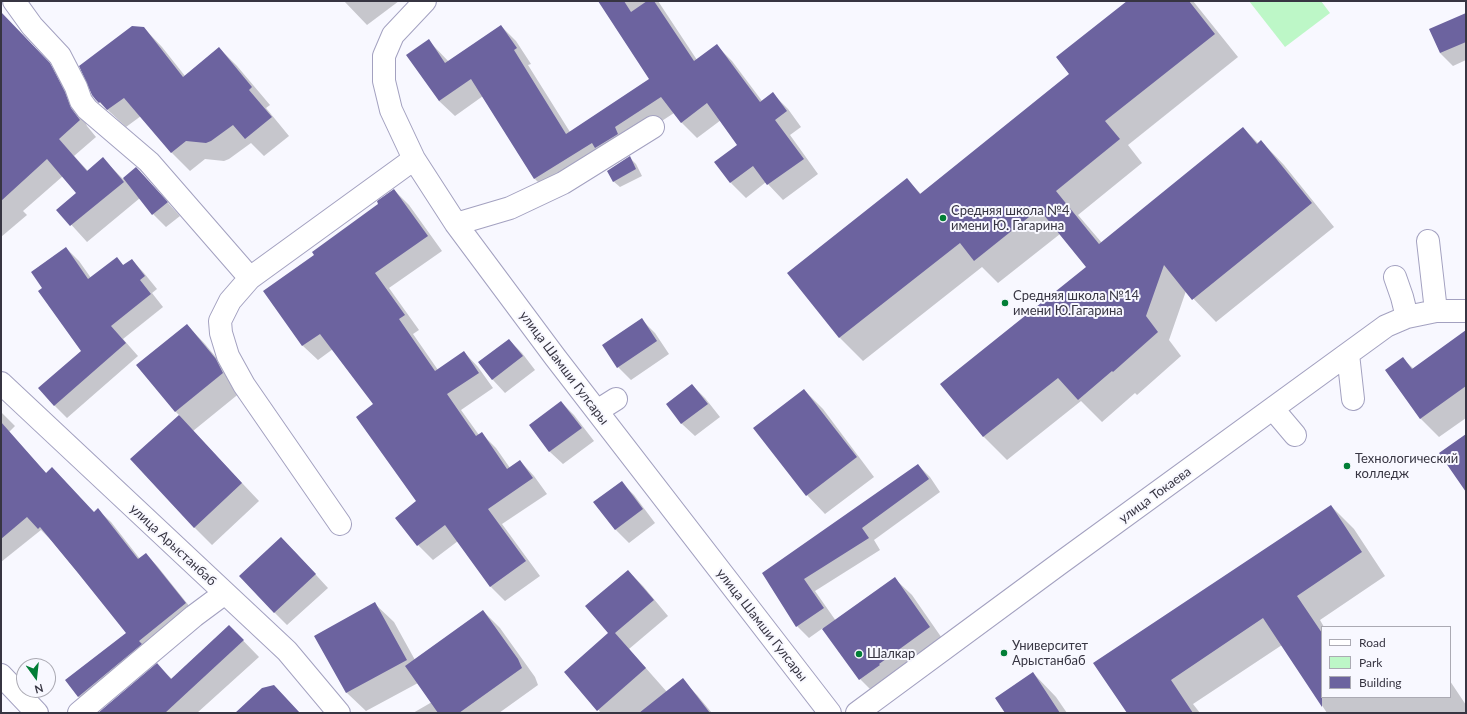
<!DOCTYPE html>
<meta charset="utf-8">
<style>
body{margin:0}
#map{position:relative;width:1467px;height:714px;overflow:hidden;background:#f8f8ff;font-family:Lato,sans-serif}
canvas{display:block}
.frame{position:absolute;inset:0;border:2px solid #373542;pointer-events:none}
.legend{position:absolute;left:1321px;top:626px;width:130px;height:72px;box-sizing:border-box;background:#f8f8ff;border:1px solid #abaab3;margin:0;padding:5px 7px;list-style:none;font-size:12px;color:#373542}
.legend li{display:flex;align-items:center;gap:8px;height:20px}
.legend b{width:20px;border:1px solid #abaab3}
.north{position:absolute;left:16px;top:658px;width:40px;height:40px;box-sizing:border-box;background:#f8f8ff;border:1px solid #abaab3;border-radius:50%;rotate:165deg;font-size:11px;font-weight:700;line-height:16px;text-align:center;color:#373542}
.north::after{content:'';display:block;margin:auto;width:14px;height:18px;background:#027e36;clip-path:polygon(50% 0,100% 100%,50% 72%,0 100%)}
</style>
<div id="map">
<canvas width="1467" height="714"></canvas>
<div class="frame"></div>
<ul class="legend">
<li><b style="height:5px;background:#fff"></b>Road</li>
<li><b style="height:11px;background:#bdf7c7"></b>Park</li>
<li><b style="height:11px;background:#6c639f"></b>Building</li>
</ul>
<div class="north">N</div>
</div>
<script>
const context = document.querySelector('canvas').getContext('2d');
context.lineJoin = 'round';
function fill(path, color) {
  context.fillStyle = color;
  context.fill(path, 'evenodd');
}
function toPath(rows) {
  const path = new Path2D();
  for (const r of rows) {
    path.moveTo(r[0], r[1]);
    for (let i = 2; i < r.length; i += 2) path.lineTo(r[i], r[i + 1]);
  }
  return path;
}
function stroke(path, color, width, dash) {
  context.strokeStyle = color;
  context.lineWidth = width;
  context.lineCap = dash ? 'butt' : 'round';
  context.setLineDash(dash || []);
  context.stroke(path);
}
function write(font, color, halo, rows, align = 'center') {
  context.font = font + ' Lato,sans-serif';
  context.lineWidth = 4;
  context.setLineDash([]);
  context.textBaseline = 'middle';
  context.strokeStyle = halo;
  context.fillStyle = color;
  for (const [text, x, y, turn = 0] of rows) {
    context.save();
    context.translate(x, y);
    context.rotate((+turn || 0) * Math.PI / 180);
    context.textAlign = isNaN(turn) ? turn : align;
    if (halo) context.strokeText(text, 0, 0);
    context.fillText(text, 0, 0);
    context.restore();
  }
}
fill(toPath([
 [1249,1,1321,1,1330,13,1285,47]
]), '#bdf7c7');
fill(toPath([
 [344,1,399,1,367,25],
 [599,1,658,1,697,60,717,46,732,61,762,101,773,94,788,109,801,127,790,135,818,174,783,200,766,182,746,198,731,183,739,145,721,120,697,138,681,122,674,113,550,194,535,179,483,96,455,116,439,101,429,41,449,62,501,26,516,41,531,64,528,65,570,132,650,79],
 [1128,1,1193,1,1238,57,1128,145,1142,163,1078,215,1102,243,1243,128,1258,143,1261,141,1284,165,1334,227,1216,322,1186,291,1169,340,1181,356,1137,395,1135,393,1102,422,1081,401,1007,460,984,437,942,384,1087,267,1060,234,998,283,982,267,863,361,840,338,789,274,907,180,921,194,1071,74],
 [1,14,66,81,80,109,87,126,96,137,74,156,88,171,103,159,123,179,136,168,180,216,166,227,153,214,140,198,87,242,58,210,78,193,63,176,23,211,27,215,1,237],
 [1466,14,1466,60,1453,66,1440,53],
 [144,28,162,47,185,76,219,48,237,66,270,105,266,108,289,136,264,156,251,143,229,159,224,161,205,159,190,171,172,153,141,116,126,127,97,100],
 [630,158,636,164,642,176,620,187,613,181],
 [394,190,409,205,442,251,389,288,419,330,413,334,438,370,464,352,478,367,493,388,461,410,479,435,482,434,496,448,510,468,520,461,534,476,547,494,502,524,540,576,505,601,490,586,458,541,433,560,418,545,397,518,418,502,374,404,333,349,318,360,303,346,265,291,316,255,380,204],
 [66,248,79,261,91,278,117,258,124,266,132,260,144,273,157,289,152,293,163,307,123,339,138,356,67,418,54,405,83,351,43,288],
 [642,320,655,333,669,354,631,380,618,367],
 [187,325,205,344,234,379,241,392,193,431,259,501,212,545,194,527,180,416,175,411],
 [1466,332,1466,418,1439,437,1420,418,1403,359,1414,369],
 [509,340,522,353,535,370,505,393,493,380,479,363],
 [692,385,705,398,720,417,695,436,682,424,667,404],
 [804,390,823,409,874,477,825,514,807,495],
 [561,402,574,415,594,441,563,464,550,452,530,425],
 [1,412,15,426,9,432,47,474,94,513,98,510,111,522,140,559,146,554,158,567,198,617,92,709,79,697,66,680,127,633,52,541,41,530,1,562],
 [918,465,930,477,940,492,874,540,880,550,815,591,836,621,895,579,912,595,946,644,877,696,860,679,823,628,809,638,797,626,764,573],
 [621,482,634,495,655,523,629,543,616,530,595,502],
 [1331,506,1354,529,1385,576,1320,620,1324,627,1322,627,1322,697,1450,697,1450,681,1466,705,1466,713,1327,713,1282,645,1193,704,1200,713,1128,713],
 [294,551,328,588,287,625,274,612],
 [628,571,643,586,668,616,629,649,667,692,682,680,697,695,712,713,601,713,565,672,609,633],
 [375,604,394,622,415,660,483,611,500,628,535,677,538,685,499,713,413,713,432,702,418,683,366,711,347,693,315,636],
 [229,626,259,657,197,713,100,713,157,665,172,679],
 [1033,673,1056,697,1067,713,1006,713]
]), '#0003');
fill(toPath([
 [598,1,624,1,631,12,647,1,654,1,694,61,717,44,760,102,773,92,787,111,775,120,804,159,767,185,753,166,730,183,714,162,737,145,707,103,681,123,661,97,615,127,618,134,595,148,592,143,534,179,471,79,439,101,406,55,429,39,445,63,501,25,517,48,514,50,566,134,649,79],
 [1127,1,1189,1,1215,34,1105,121,1120,139,1056,191,1099,244,1243,127,1257,144,1261,140,1312,203,1192,300,1164,265,1146,316,1158,332,1113,372,1112,371,1078,400,1058,378,983,437,940,384,1086,267,1039,209,974,261,960,243,839,338,787,273,907,178,920,194,1069,74,1056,57],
 [1,12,50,63,65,92,71,108,80,120,59,139,87,171,103,157,124,182,70,226,56,210,76,193,47,159,1,201],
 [1466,13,1466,42,1440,53,1429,29],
 [132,26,144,27,183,77,219,47,252,87,249,90,272,117,245,139,233,125,211,141,206,143,186,141,171,153,124,98,107,110,100,102,99,103,96,100,92,95,79,66],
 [630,156,636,169,613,182,607,171],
 [136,167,168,202,152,215,123,178],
 [394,189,428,236,375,273,405,315,399,319,435,371,464,351,479,373,447,394,476,436,482,432,507,469,520,460,533,478,488,509,526,561,490,587,445,525,417,546,395,518,416,501,356,417,373,404,320,334,302,346,263,291,314,255,312,252,378,204,377,201],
 [66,247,88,279,117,257,123,265,132,259,145,276,140,280,151,294,111,326,126,343,54,406,38,388,81,351,38,291,42,288,31,272],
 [642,318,657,341,617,368,602,345],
 [187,324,216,359,223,373,175,412,136,365],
 [1466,330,1466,386,1420,419,1385,370,1403,357,1412,369],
 [509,339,523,356,492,380,478,362],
 [692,384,708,404,681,424,666,404],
 [804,389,857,457,806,496,753,428],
 [561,401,582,428,549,452,529,425],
 [179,415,242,483,194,528,130,459],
 [1,422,46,473,52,467,94,512,98,508,138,559,146,553,186,603,139,641,142,644,78,697,65,680,126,633,78,573,40,527,38,529,27,517,1,539],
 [1466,434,1466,492,1439,453],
 [918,464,929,479,862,528,869,538,804,579,824,608,796,627,762,573],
 [622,481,643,509,615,530,593,502],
 [1331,505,1362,552,1297,596,1322,633,1322,707,1263,618,1171,680,1193,713,1127,713,1093,663],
 [281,537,316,574,274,613,239,576],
 [628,570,654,600,615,633,646,668,597,711,564,672,608,633,585,606],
 [895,577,930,627,879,664,880,665,859,680,822,629],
 [375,602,407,660,346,693,314,636],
 [483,610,518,659,522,668,459,713,438,713,405,666],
 [229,625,244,640,165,713,98,713,157,663,171,679],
 [1033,672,1060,713,1005,713,995,698],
 [683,678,710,713,639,713],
 [274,685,300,713,235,713,262,688]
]), '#6c639f');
const street = toPath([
 [14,1,32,26,60,56,76,87,81,101,87,109,149,162,250,278],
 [425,1,393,35,384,56,384,81,391,110,414,159,456,224,555,357,830,713],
 [456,224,510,208,563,183,653,127],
 [1428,241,1436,311],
 [1395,277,1402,297,1407,317],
 [1348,354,1353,399],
 [1,383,287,651,339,713],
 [1273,409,1295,435],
 [597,411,616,399],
 [340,524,244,385,228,356,221,333,220,321,230,301,250,278,414,159],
 [1,675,37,713],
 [79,713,194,616,225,593],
 [857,713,1059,564,1386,326,1407,317,1436,311,1466,311]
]);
stroke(street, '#a3a1c0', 24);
stroke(street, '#fff', 22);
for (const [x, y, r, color] of [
 [943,218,4,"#027e36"],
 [1005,303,4,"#027e36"],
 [1347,466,4,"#027e36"],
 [1004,653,4,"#027e36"],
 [859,654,4,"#027e36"]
]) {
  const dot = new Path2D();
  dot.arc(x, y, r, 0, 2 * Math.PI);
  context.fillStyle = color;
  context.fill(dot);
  stroke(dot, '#f8f8ff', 1.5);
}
write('13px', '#373542', '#f8f8ff', [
 ["Средняя школа №4",951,211],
 ["имени Ю. Гагарина",951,226],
 ["Средняя школа №14",1013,296],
 ["имени Ю.Гагарина",1013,311],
 ["Технологический",1355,459],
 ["колледж",1355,474],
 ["Университет",1012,646],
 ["Арыстанбаб",1012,661],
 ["Шалкар",867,654]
], 'left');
write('13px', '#373542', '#f8f8ff', [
 ["улица Шамши Гулсары",564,368,53],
 ["улица Токаева",1155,495,-36],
 ["улица Арыстанбаб",173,545,43],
 ["улица Шамши Гулсары",762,625,52]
]);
</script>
